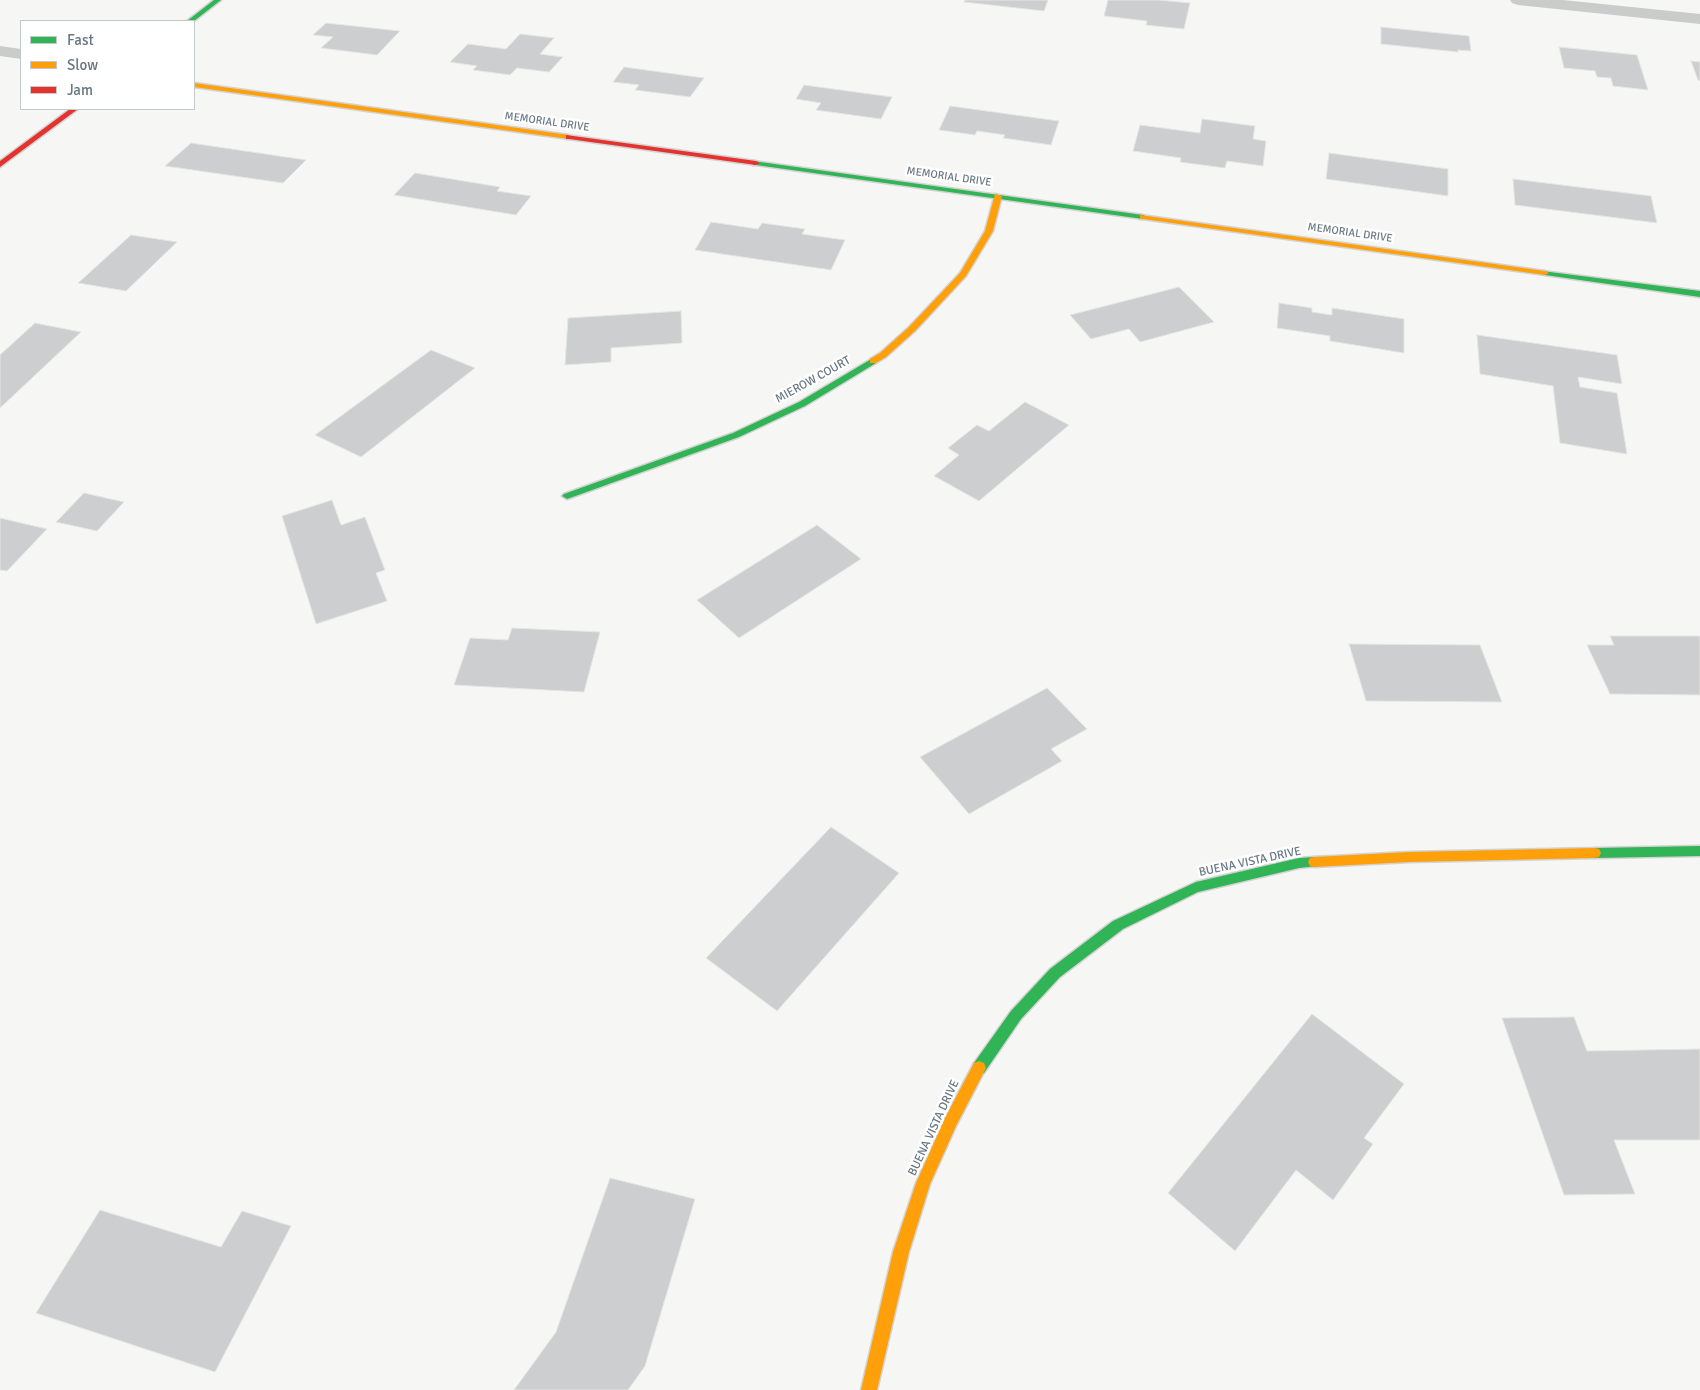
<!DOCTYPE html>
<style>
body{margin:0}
#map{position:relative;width:1700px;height:1390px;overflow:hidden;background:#f6f6f5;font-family:Signika,sans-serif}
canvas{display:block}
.legend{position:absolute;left:20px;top:20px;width:175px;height:90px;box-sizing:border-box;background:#fff;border:1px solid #c3c9cd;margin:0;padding:6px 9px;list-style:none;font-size:15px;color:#687782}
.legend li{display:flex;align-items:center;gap:10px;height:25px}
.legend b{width:25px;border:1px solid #c3c9cd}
</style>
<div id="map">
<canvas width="1700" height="1390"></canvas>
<ul class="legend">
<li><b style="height:6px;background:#30b455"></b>Fast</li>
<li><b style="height:6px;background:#ff9f0a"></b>Slow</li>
<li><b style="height:6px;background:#e5322d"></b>Jam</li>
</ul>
</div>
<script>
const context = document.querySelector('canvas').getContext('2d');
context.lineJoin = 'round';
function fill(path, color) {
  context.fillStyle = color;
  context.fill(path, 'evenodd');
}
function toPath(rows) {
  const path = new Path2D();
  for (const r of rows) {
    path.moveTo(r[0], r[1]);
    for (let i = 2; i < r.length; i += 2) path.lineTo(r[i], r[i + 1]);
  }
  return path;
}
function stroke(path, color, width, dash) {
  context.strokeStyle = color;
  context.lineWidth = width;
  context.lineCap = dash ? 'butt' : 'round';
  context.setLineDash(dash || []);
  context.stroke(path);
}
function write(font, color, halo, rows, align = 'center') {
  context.font = font + ' Signika,sans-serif';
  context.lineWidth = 5;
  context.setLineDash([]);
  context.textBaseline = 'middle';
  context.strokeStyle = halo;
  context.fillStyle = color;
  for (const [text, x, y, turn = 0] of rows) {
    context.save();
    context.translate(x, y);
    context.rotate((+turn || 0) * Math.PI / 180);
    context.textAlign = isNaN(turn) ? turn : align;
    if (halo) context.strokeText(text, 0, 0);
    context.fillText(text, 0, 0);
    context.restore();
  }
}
const building = toPath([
 [965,0,1048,0,1044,11,964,2,965,0],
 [1108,0,1159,0,1190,3,1184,29,1146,25,1147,21,1104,16,1108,0],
 [326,23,400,31,377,55,321,48,333,37,313,35,326,23],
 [1381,27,1469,36,1471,51,1458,50,1458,52,1381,44,1381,27],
 [520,34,554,38,540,54,563,57,549,72,517,68,510,75,473,70,477,66,450,62,468,44,506,49,520,34],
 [1559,47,1637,55,1648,90,1613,86,1611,78,1597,77,1595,71,1564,68,1559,47],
 [1691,61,1700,62,1700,81,1698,80,1691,61],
 [624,67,704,78,690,97,635,90,639,85,613,82,624,67],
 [804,85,892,97,881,119,816,110,821,103,796,99,804,85],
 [950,106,1059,121,1051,145,1003,138,1005,135,977,131,975,135,939,130,950,106],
 [1202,119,1255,126,1253,139,1266,141,1263,166,1227,161,1225,168,1180,162,1181,158,1133,151,1140,125,1200,133,1202,119],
 [191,143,306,160,283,183,165,166,191,143],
 [1329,153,1448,169,1448,196,1326,179,1329,153],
 [415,173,500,187,497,191,531,196,516,215,394,195,415,173],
 [1513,179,1651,196,1657,223,1515,205,1513,179],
 [711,222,758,229,762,223,805,229,802,234,845,240,831,270,695,250,711,222],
 [131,235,177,242,126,291,78,283,131,235],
 [1179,287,1214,322,1140,342,1129,329,1091,339,1070,315,1179,287],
 [1279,303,1312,308,1312,312,1332,315,1332,308,1404,319,1404,353,1330,341,1330,336,1277,328,1279,303],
 [681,311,682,343,611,348,611,362,565,365,568,318,681,311],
 [35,323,81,332,0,408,0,355,35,323],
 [1477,335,1617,355,1622,384,1578,377,1580,387,1617,393,1627,454,1560,443,1553,386,1480,374,1477,335],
 [431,350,475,368,361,457,315,435,431,350],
 [1025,402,1069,425,979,501,934,476,959,455,948,448,977,425,989,431,1025,402],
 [84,493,124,502,97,531,56,522,84,493],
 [332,500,341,525,365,517,385,570,376,573,387,601,316,624,282,516,332,500],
 [0,518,47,529,7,571,0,570,0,518],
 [817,525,861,559,739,638,697,600,817,525],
 [512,628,600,632,584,692,454,685,470,638,508,640,512,628],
 [1610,636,1700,636,1700,695,1610,694,1587,645,1614,645,1610,636],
 [1349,644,1480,645,1502,702,1366,701,1349,644],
 [1047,688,1087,729,1051,749,1062,761,969,814,920,757,1047,688],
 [831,827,899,873,777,1011,706,958,831,827],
 [1312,1014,1404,1084,1364,1138,1373,1144,1333,1200,1296,1170,1235,1251,1168,1193,1312,1014],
 [1574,1017,1587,1051,1700,1049,1700,1140,1614,1140,1635,1194,1564,1195,1502,1018,1574,1017],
 [610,1178,695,1199,645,1366,628,1390,514,1390,556,1332,610,1178],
 [100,1210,221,1247,242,1211,291,1226,215,1372,36,1313,100,1210]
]);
fill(building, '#cdcecf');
stroke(building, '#e5e5e4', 1);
const fast = toPath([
 [214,0,221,0,194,21,187,21,214,0],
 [753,161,1143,215,1147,217,1143,219,756,165,753,165,753,161],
 [1542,271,1700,291,1700,297,1545,275,1541,273,1542,271],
 [873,358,876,359,876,363,805,406,739,437,570,498,567,499,562,496,564,494,733,433,799,402,873,358],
 [1700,846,1700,856,1595,858,1591,857,1589,853,1591,849,1595,848,1700,846],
 [1314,857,1318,858,1320,862,1318,866,1299,868,1198,892,1123,929,1060,977,1021,1019,984,1073,979,1075,974,1073,972,1068,974,1063,1011,1011,1050,969,1113,921,1196,882,1299,858,1314,857]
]);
const slow = toPath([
 [194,83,569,135,573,137,569,139,194,87,194,83],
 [995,194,1002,196,993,231,966,276,915,331,886,357,876,363,870,363,870,359,880,353,909,327,960,273,985,231,995,194],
 [1140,215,1545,271,1549,273,1545,275,1143,219,1140,219,1140,215],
 [1595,848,1599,849,1601,853,1599,857,1595,858,1409,862,1314,867,1310,866,1308,862,1310,858,1314,857,1409,852,1595,848],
 [979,1061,984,1063,986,1068,956,1126,930,1184,909,1252,877,1390,861,1390,893,1252,916,1183,946,1116,974,1063,979,1061]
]);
const jam = toPath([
 [70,109,78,109,0,167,0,161,70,109],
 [566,135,756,161,760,163,756,165,569,139,566,139,566,135]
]);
stroke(fast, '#d3d3d3', 3);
stroke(slow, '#d3d3d3', 3);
stroke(jam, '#d3d3d3', 3);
fill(toPath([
 [1510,0,1563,0,1700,14,1700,24,1518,5,1512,3,1510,0],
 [0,46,21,49,21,59,0,56,0,46]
]), '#cacccc');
fill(fast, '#30b455');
fill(slow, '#ff9f0a');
fill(jam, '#e5322d');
write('11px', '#687782', '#fff', [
 ["MEMORIAL DRIVE",547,122,8],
 ["MEMORIAL DRIVE",949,177,8],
 ["MEMORIAL DRIVE",1350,233,8]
]);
write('12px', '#687782', '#fff', [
 ["MIEROW COURT",813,380,-29],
 ["BUENA VISTA DRIVE",1250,862,-12],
 ["BUENA VISTA DRIVE",934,1128,-65]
]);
</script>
